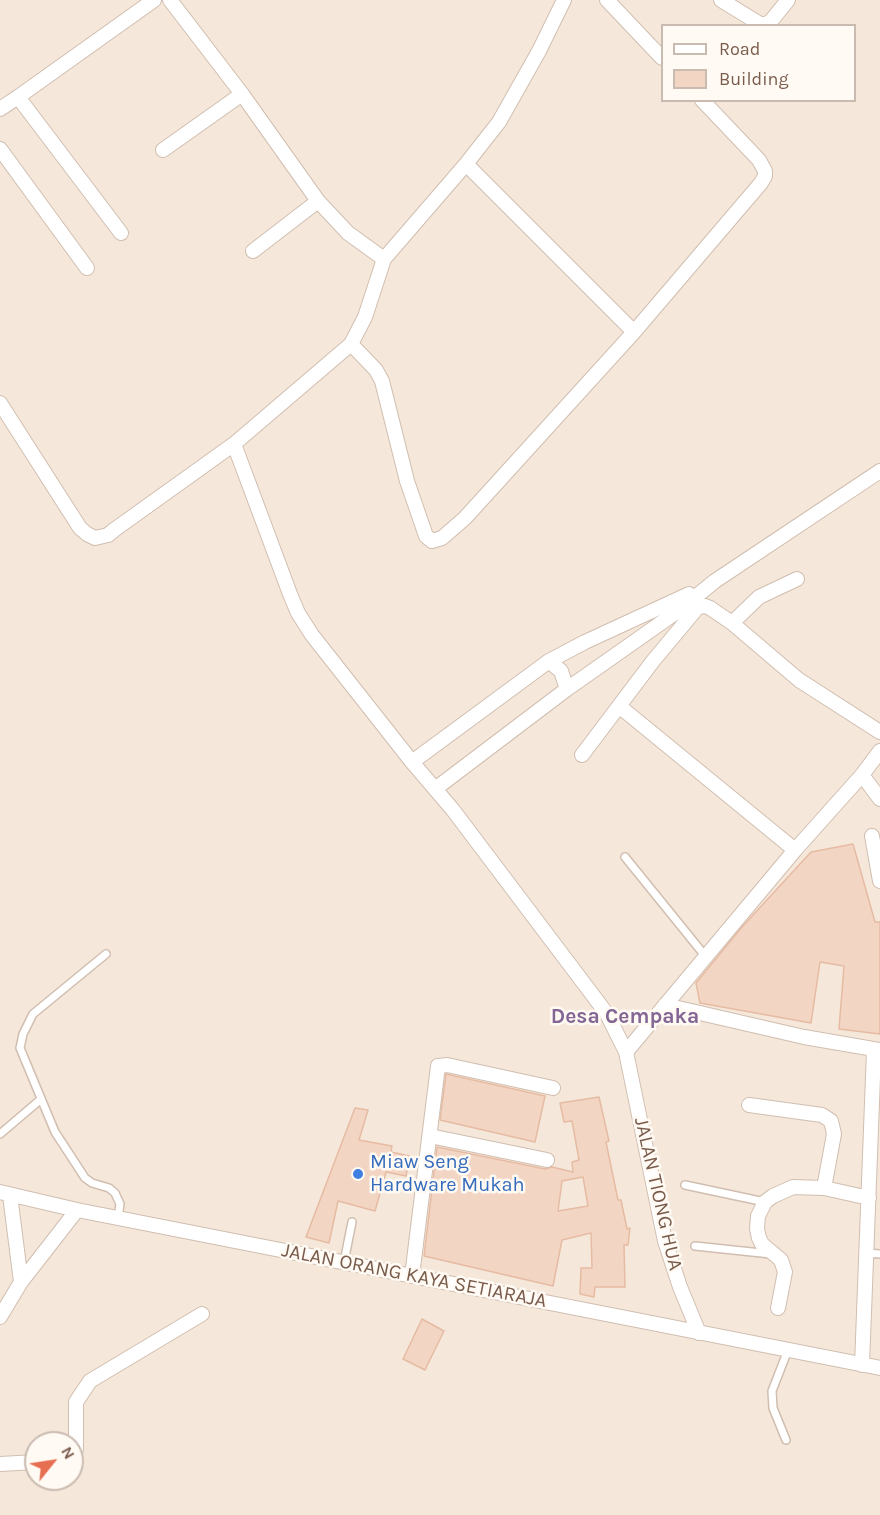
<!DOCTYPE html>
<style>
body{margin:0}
#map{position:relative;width:880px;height:1515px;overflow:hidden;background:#fdf6ec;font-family:Karla,sans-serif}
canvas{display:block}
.legend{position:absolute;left:661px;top:24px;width:195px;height:78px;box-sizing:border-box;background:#fffaf3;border:2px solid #cabbb1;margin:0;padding:8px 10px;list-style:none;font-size:18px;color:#7a5c4d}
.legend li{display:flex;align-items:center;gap:12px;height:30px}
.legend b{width:30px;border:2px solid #cabbb1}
.north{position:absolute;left:24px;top:1431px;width:60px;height:60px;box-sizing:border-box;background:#fffaf3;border:2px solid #cabbb1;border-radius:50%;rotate:60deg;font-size:16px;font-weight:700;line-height:24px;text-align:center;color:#7a5c4d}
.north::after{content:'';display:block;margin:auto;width:21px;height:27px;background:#e76f51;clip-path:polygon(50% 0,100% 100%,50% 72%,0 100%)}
</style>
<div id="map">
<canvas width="880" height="1515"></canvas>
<ul class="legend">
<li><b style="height:8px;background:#fff"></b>Road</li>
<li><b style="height:16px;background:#f3d5c3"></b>Building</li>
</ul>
<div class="north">N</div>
</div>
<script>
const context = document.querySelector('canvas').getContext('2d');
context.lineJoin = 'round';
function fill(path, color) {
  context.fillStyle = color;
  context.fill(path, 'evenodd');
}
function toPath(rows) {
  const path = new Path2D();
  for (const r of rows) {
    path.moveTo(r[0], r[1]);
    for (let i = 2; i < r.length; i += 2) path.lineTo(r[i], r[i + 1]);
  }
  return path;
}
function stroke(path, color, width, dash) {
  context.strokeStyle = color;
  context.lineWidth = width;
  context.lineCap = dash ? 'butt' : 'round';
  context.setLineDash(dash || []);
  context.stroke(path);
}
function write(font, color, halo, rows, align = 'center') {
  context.font = font + ' Karla,sans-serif';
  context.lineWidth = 5;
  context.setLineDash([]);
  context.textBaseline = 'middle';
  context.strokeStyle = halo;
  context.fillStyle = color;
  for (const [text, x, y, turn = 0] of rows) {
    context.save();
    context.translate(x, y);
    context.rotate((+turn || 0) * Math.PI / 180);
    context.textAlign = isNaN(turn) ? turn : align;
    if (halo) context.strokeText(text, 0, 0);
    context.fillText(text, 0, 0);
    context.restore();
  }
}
fill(toPath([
 [0,0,880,0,880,1515,0,1515],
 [662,26,854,26,854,100,662,100],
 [36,1443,72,1443,72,1479,36,1479]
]), '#f5e8da');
const building = toPath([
 [853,844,875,922,880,922,880,1034,839,1029,844,966,820,962,811,1023,700,1003,696,983,742,927,811,852,853,844],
 [446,1074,545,1096,535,1142,440,1120,446,1074],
 [599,1097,609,1141,606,1142,618,1200,621,1200,627,1229,630,1228,628,1245,624,1245,625,1287,595,1287,594,1297,580,1294,581,1268,592,1268,591,1233,562,1240,553,1286,424,1256,437,1147,545,1169,552,1167,573,1172,572,1162,579,1160,572,1121,564,1122,560,1103,599,1097],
 [583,1177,588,1206,558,1211,562,1181,583,1177],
 [355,1108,368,1110,359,1140,392,1146,391,1152,410,1156,406,1176,386,1172,375,1211,338,1201,329,1243,306,1237,355,1108],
 [422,1319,444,1331,425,1370,403,1359,422,1319]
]);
fill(building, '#f3d5c3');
stroke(building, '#e6bba3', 1.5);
const lane = toPath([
 [625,857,706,957],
 [106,954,33,1014,23,1034,20,1048,55,1132,85,1178,92,1183,109,1188,115,1193,120,1204,118,1218],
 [0,1134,40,1100],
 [685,1185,765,1202],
 [695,1246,771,1254],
 [866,1253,880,1254],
 [344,1262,352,1222],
 [786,1440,773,1408,772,1391,788,1350]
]);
const street = toPath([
 [170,0,242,94,318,201,348,233,384,259,365,317,351,344,234,444,290,594,298,613,312,635,412,762,453,810,607,1014,626,1052,795,850,862,775,880,751],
 [607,0,662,58],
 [721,0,760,24,766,24,771,21,788,0],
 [18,97,154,0],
 [0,109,18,97,121,233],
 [0,149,87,268],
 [163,150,242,94],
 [466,164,634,332],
 [253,251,318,201],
 [384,259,466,164,499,122,539,51,564,0],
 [351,344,376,370,382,381,407,481,426,536,432,541,442,538,465,518,634,332,761,183,765,176,765,171,759,160,702,100],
 [0,403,80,528,87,534,95,538,108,535,114,530,234,444],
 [797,579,759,597,732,623,799,680,880,732],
 [549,661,561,671,567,689],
 [619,706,795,850],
 [582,755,653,661,698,607,705,606,710,608,732,623],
 [412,762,549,661,585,642,689,594],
 [862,775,880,799],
 [435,789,567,689,678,611,715,581,880,471],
 [872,836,880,881],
 [665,1005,804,1037,880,1050],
 [626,1052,665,1241,680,1287,699,1333],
 [749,1105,822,1115,831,1121,834,1134,824,1188],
 [430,1136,547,1160],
 [0,1192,77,1210,880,1368],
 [10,1195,21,1282],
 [412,1276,438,1066,447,1065,553,1088],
 [778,1308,785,1272,781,1260,762,1244,759,1238,757,1229,758,1216,765,1202,773,1196,793,1187,824,1188,869,1198],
 [0,1317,21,1282,77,1210],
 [862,1365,874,1050],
 [72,1458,76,1449,76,1402,90,1381,202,1314],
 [0,1464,36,1462]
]);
stroke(lane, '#d1beb0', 10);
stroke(street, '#d1beb0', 16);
stroke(lane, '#fff', 7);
stroke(street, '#fff', 14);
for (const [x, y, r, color] of [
 [358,1174,6,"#3f7fe0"]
]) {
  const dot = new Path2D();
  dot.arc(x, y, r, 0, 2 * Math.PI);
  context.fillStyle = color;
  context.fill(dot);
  stroke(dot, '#fffaf3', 2);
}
write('20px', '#366cbe', '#fffaf3', [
 ["Miaw Seng",370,1162],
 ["Hardware Mukah",370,1185]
], 'left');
write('20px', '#7a5c4d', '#fffaf3', [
 ["JALAN TIONG HUA",658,1194,77],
 ["JALAN ORANG KAYA SETIARAJA",414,1276,11]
]);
write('bold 21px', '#846695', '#fffaf3', [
 ["Desa Cempaka",625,1017]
]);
</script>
